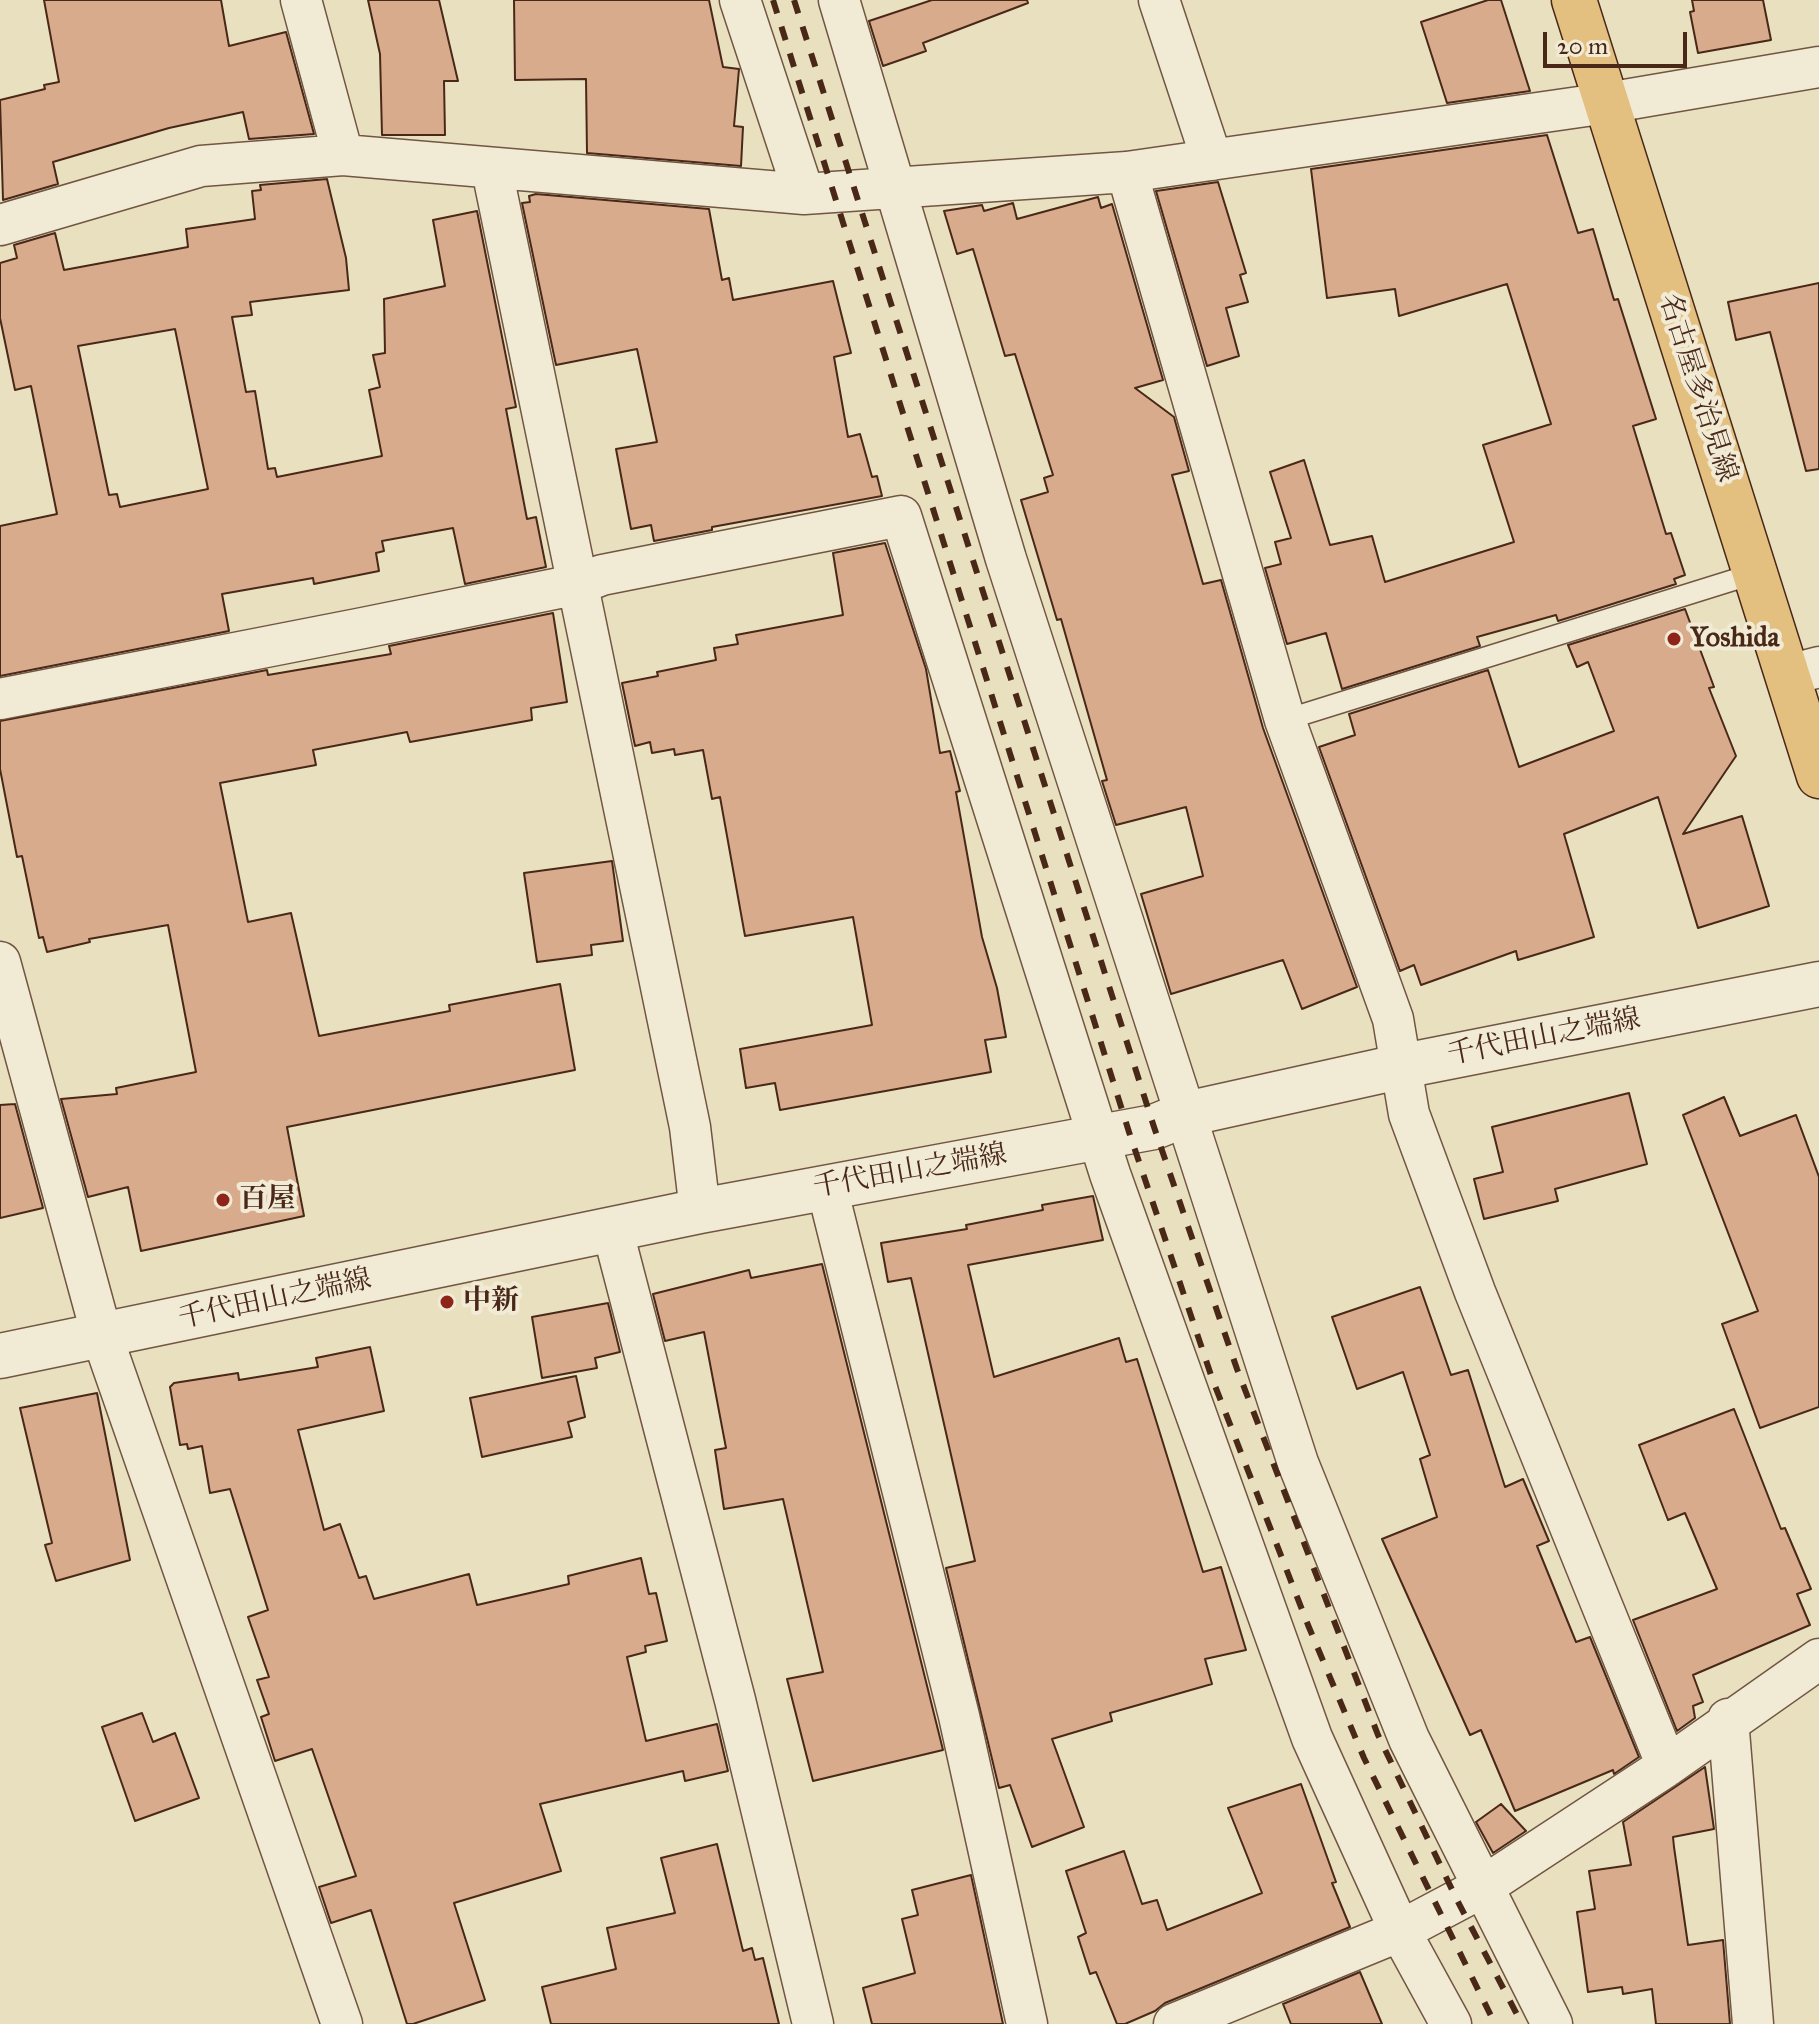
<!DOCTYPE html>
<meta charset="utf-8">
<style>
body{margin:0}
#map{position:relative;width:1819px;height:2024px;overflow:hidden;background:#e9e0c0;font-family:"IM FELL Great Primer",serif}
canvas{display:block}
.scale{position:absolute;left:1543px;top:32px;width:144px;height:36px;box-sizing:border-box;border:4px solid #492818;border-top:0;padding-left:10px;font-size:24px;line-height:28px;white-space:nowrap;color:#492818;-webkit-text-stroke:6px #f1ebd6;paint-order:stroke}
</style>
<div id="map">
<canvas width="1819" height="2024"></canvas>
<div class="scale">20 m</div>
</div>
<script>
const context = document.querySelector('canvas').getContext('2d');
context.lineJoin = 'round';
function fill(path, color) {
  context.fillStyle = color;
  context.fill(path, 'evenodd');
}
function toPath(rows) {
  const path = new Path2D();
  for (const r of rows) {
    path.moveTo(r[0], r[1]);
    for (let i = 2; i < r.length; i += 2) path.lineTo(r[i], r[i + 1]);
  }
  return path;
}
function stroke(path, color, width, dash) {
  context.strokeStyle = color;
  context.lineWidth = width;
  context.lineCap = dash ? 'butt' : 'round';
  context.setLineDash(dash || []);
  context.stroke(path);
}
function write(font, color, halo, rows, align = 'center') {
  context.font = font + ' "IM FELL Great Primer","Noto Serif JP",serif';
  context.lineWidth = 8;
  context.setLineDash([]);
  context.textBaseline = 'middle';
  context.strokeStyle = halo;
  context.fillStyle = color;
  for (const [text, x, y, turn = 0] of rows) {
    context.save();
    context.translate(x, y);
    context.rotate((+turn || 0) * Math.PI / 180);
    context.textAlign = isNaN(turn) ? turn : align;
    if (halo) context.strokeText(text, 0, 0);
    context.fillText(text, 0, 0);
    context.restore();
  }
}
const building = toPath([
 [44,0,221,0,229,46,286,32,314,134,249,139,243,112,169,128,53,162,58,184,3,200,0,100,45,89,44,85,59,82,44,0],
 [368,0,439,0,458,81,444,81,445,135,382,135,380,54,368,0],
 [514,0,709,0,723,67,739,69,734,126,743,127,741,166,587,153,586,79,515,80,514,0],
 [932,0,1027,0,1028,3,923,43,926,51,883,66,869,21,932,0],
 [1488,0,1501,0,1530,91,1447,103,1421,22,1488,0],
 [1692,0,1763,0,1771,40,1698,53,1690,12,1694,11,1692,0],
 [1547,135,1578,233,1593,229,1614,300,1618,299,1656,419,1633,426,1666,534,1671,533,1685,575,1674,579,1676,584,1558,621,1556,615,1477,637,1480,646,1342,689,1326,633,1287,644,1265,568,1281,564,1275,542,1291,538,1270,472,1304,460,1330,545,1372,536,1385,582,1514,542,1483,445,1551,424,1507,284,1399,316,1395,289,1327,298,1311,169,1547,135],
 [327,179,346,258,349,290,250,302,252,315,232,317,246,392,255,391,268,469,275,468,277,477,382,456,369,390,380,387,373,355,385,353,384,299,445,286,433,220,477,211,516,407,506,409,527,519,536,517,546,567,465,584,453,528,382,541,384,551,376,553,379,571,314,584,313,578,222,594,229,631,0,676,0,526,57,514,31,386,15,390,0,318,0,263,17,258,14,245,55,233,64,270,188,247,186,229,255,219,252,191,261,190,260,185,327,179],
 [175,329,208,489,120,507,117,494,109,495,78,346,175,329],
 [1218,182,1246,273,1240,275,1248,302,1226,308,1239,356,1207,366,1156,191,1218,182],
 [536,194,709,209,722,280,729,278,733,300,833,281,851,353,834,357,848,437,860,434,872,477,877,476,882,496,712,527,712,530,654,541,651,525,631,529,616,449,657,442,637,349,556,365,522,203,530,202,529,196,536,194],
 [1098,197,1101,208,1112,204,1163,380,1135,388,1174,417,1189,471,1172,475,1203,584,1221,580,1263,728,1357,987,1302,1009,1283,960,1171,994,1141,894,1203,876,1186,807,1116,825,1102,781,1107,780,1061,619,1057,620,1021,500,1048,492,1044,478,1053,475,1015,354,1005,356,973,249,957,254,944,211,982,205,984,211,1013,203,1017,219,1098,197],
 [1819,283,1819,469,1806,471,1770,332,1736,340,1728,302,1819,283],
 [885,543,926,669,940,753,950,751,960,791,956,792,982,937,997,988,1006,1037,985,1040,991,1072,780,1110,775,1083,746,1088,740,1049,872,1025,853,917,745,936,720,797,712,799,703,750,675,755,674,749,652,753,650,742,635,746,622,683,658,676,657,672,716,660,714,648,738,644,736,635,843,615,833,553,885,543],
 [1685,609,1714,687,1709,688,1736,756,1683,834,1742,816,1769,906,1698,928,1658,797,1564,834,1594,937,1518,960,1516,951,1421,985,1414,965,1400,971,1319,747,1355,735,1349,714,1488,670,1519,767,1614,731,1588,662,1577,667,1568,645,1685,609],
 [553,613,567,702,531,708,532,720,410,742,407,732,313,750,316,765,220,783,248,922,291,913,319,1036,450,1011,449,1005,560,984,575,1070,287,1127,304,1216,141,1251,128,1187,88,1197,61,1099,117,1094,116,1088,196,1072,168,925,89,939,90,942,47,952,43,937,39,938,22,856,17,857,0,769,0,721,267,670,268,675,391,654,389,646,553,613],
 [612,861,623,941,591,945,592,955,537,962,524,873,612,861],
 [1629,1093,1647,1164,1555,1189,1558,1201,1484,1219,1474,1179,1503,1172,1492,1127,1629,1093],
 [1724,1097,1740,1136,1796,1115,1819,1177,1819,1407,1760,1428,1722,1324,1758,1311,1683,1115,1724,1097],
 [15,1104,43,1208,0,1218,0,1105,15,1104],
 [1093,1196,1103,1240,968,1265,994,1377,1119,1338,1126,1362,1137,1359,1203,1572,1221,1567,1246,1650,1205,1659,1212,1684,1110,1713,1112,1721,1052,1739,1084,1827,1032,1847,1010,1785,999,1788,946,1568,975,1561,911,1278,888,1282,881,1243,967,1229,966,1225,1043,1210,1042,1205,1093,1196],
 [822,1264,943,1750,813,1781,787,1679,823,1672,783,1499,724,1509,715,1450,726,1448,704,1332,665,1341,653,1294,749,1270,751,1278,822,1264],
 [1420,1287,1451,1375,1468,1370,1505,1487,1523,1479,1549,1541,1537,1546,1576,1642,1590,1637,1639,1757,1614,1774,1613,1770,1515,1811,1481,1730,1470,1735,1382,1539,1437,1517,1420,1459,1430,1455,1403,1372,1357,1389,1332,1317,1420,1287],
 [608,1303,620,1352,595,1358,597,1368,542,1378,532,1317,608,1303],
 [370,1347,384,1411,298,1430,324,1530,340,1524,359,1578,366,1576,374,1599,469,1574,477,1605,569,1584,568,1576,641,1558,649,1594,656,1593,667,1641,645,1646,646,1652,627,1657,646,1741,717,1724,728,1771,685,1781,683,1771,540,1804,561,1871,454,1903,485,2000,413,2024,407,2024,371,1910,331,1923,319,1887,356,1876,312,1749,275,1761,261,1717,269,1714,257,1680,269,1677,248,1617,268,1610,230,1489,210,1493,202,1446,188,1449,187,1444,180,1445,170,1387,174,1383,238,1373,239,1380,318,1367,316,1358,370,1347],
 [576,1376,585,1417,568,1422,572,1437,482,1457,470,1398,576,1376],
 [97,1393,130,1560,56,1581,45,1545,52,1543,20,1408,97,1393],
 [1734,1409,1781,1529,1785,1528,1811,1589,1797,1594,1810,1625,1693,1675,1703,1702,1693,1706,1695,1718,1677,1731,1633,1620,1717,1589,1685,1513,1668,1520,1639,1445,1734,1409],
 [142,1713,153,1742,175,1733,199,1798,135,1821,102,1727,142,1713],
 [1705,1767,1714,1829,1673,1837,1674,1847,1688,1945,1723,1940,1730,2024,1656,2024,1652,1989,1623,1994,1622,1987,1588,1992,1577,1912,1595,1909,1589,1871,1631,1865,1623,1822,1705,1767],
 [1301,1784,1336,1882,1332,1883,1350,1927,1165,2003,1155,2011,1125,2024,1117,2024,1096,1972,1090,1974,1078,1937,1086,1933,1066,1871,1124,1851,1142,1904,1157,1900,1167,1930,1262,1893,1228,1808,1301,1784],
 [1501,1804,1526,1831,1493,1853,1476,1822,1501,1804],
 [717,1844,743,1951,752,1948,755,1960,763,1958,779,2024,551,2024,542,1987,616,1969,607,1928,675,1913,661,1858,717,1844],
 [971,1875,1003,2024,872,2024,863,1988,915,1973,902,1919,918,1915,912,1890,971,1875],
 [1360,1972,1382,2024,1291,2024,1283,2004,1360,1972]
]);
fill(building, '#d9ab8d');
stroke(building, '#492818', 2);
const service = toPath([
 [1285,720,1756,573]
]);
const minor = toPath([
 [301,0,343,155],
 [740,0,804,194],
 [839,0,1006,559,1298,1463,1409,1739,1552,2024],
 [1159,0,1212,160],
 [492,170,690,1127,700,1211],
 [1127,172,1285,720,1393,1019,1409,1114,1475,1292,1667,1766],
 [0,225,201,166,343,155,804,194,1127,172,1607,103,1819,67],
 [1788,675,1819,667],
 [0,699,363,628,579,584,602,575,901,516,1110,1174,1312,1738,1400,1931,1451,2024],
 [0,962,102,1336,342,2024],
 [827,1188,959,1716,1027,2024],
 [613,1232,735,1700,813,2024],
 [1728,1719,1753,2024],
 [1174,2024,1400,1931,1481,1888,1667,1766,1819,1659]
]);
const tertiary = toPath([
 [0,1356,700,1211,1154,1127,1186,1114,1403,1066,1819,984]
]);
const primary = toPath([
 [1574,0,1819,776]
]);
stroke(service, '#715642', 23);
stroke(minor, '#715642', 43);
stroke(tertiary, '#715642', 47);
stroke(primary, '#492818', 47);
stroke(service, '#f1ebd6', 20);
stroke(minor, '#f1ebd6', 40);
stroke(tertiary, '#f1ebd6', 44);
stroke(primary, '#e4c080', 44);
stroke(toPath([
 [773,0,1129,1132,1212,1378,1308,1625,1364,1758,1495,2024],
 [794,0,1154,1127,1237,1369,1378,1735,1457,1900,1522,2024]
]), '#492818', 6, [14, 14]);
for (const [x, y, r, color] of [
 [1674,639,8,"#8f2418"],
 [223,1200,8,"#8f2418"],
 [447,1302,8,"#8f2418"]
]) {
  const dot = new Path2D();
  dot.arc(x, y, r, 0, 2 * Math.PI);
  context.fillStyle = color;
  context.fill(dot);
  stroke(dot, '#f1ebd6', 3);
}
write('28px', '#492818', '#f1ebd6', [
 ["名古屋多治見線",1697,388,72],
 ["千代田山之端線",1544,1038,-11],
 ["千代田山之端線",910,1172,-10],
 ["千代田山之端線",275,1300,-12]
]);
write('bold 28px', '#492818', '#f1ebd6', [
 ["Yoshida",1690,639],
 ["百屋",239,1200],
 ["中新",463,1302]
], 'left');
</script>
